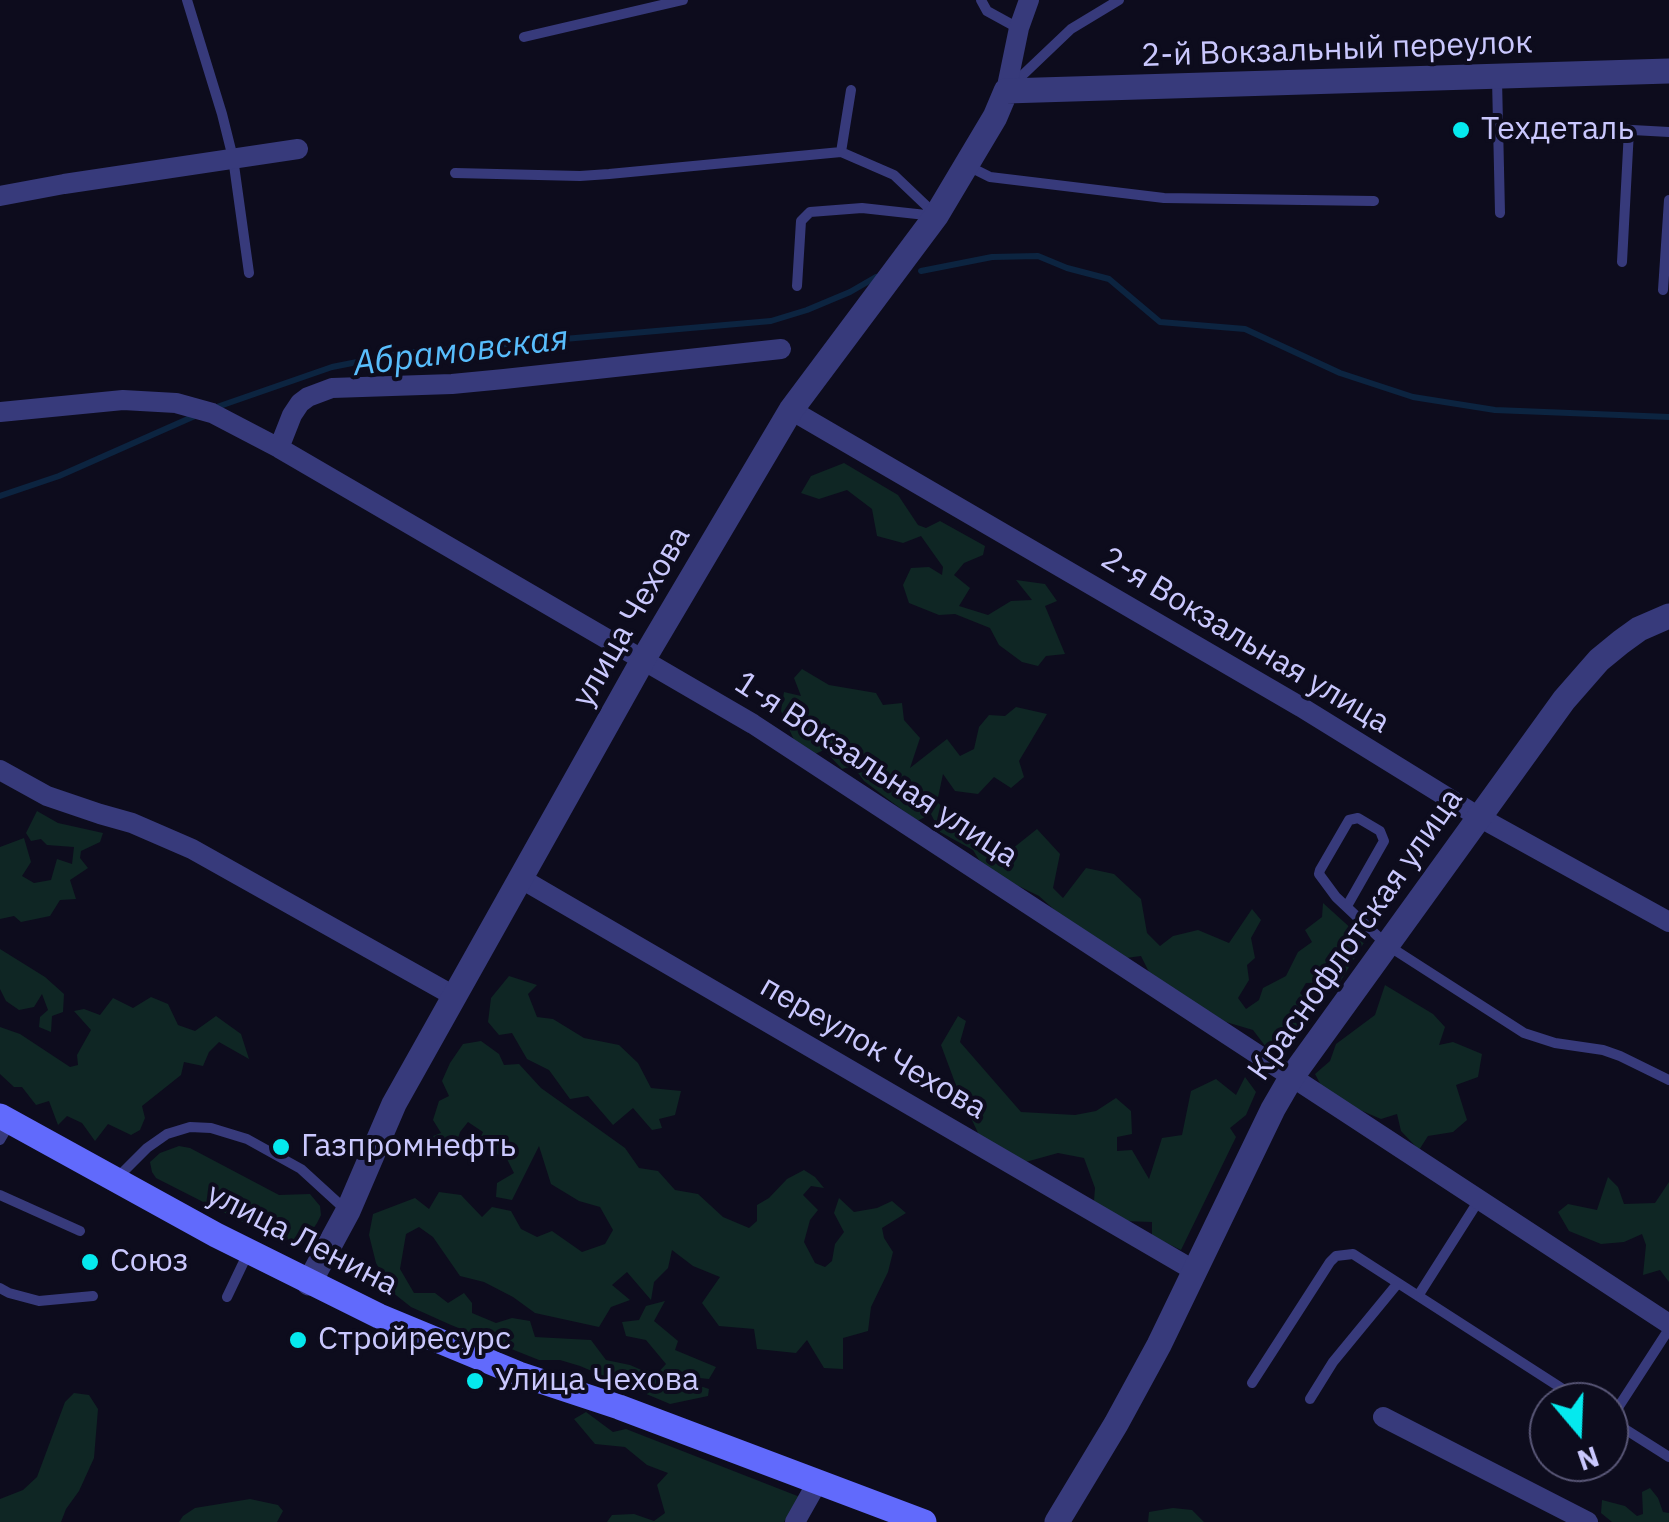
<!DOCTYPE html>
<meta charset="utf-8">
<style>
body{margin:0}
#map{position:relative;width:1669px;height:1522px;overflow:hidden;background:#0d0c1d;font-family:"IBM Plex Sans",sans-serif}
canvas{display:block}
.north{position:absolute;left:1529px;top:1382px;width:100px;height:100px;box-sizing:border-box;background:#0d0c1d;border:2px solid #595777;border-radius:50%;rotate:161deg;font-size:28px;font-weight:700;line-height:40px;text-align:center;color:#cac8fe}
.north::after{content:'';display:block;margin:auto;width:35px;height:45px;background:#05e9ee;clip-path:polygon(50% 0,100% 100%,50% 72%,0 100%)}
</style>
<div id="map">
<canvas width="1669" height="1522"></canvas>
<div class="north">N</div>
</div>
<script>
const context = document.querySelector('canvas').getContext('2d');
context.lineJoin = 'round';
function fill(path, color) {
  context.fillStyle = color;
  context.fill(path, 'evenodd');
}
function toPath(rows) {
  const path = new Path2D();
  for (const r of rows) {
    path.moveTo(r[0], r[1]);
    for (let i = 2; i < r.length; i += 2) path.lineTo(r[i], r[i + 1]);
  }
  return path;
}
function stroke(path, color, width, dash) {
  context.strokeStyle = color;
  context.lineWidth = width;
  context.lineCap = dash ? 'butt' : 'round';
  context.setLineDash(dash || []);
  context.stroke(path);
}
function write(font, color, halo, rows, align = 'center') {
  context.font = font + ' "IBM Plex Sans",sans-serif';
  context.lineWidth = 8;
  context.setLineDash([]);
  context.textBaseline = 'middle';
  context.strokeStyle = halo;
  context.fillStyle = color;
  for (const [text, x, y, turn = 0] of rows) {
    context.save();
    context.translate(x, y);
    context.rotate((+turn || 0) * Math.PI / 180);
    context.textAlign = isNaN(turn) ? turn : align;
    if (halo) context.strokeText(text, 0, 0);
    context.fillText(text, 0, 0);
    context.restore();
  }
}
fill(toPath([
 [844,463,898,495,918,525,926,528,940,521,985,546,983,555,964,563,954,575,970,588,959,606,988,615,1011,601,1032,600,1016,580,1045,584,1057,601,1045,606,1065,654,1046,656,1038,666,1022,662,999,645,990,628,955,614,939,615,909,603,903,585,911,568,929,567,942,575,943,567,921,536,903,543,877,536,872,509,847,490,819,499,801,493,811,476],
 [802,669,829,685,876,693,883,705,902,703,904,720,920,738,910,768,947,739,960,756,974,749,979,727,989,715,1005,716,1016,707,1047,714,1019,761,1024,777,1011,788,994,777,978,794,955,791,943,774,937,802,1002,857,1037,829,1060,854,1053,888,1063,898,1086,868,1114,874,1141,899,1147,933,1160,946,1173,936,1198,930,1229,943,1252,909,1261,920,1251,938,1255,958,1247,965,1249,980,1238,998,1246,1009,1259,1000,1263,988,1286,976,1298,952,1312,942,1305,930,1322,917,1323,903,1365,941,1340,982,1306,983,1300,993,1310,1005,1289,1049,1269,1051,1253,1030,1226,1022,1151,976,1141,956,1126,958,1059,914,1039,896,1002,878,981,863,973,850,940,832,931,814,917,821,864,781,853,766,842,769,824,750,815,754,794,740,781,711,784,692,801,696,794,678],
 [37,811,58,823,103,833,100,842,81,851,80,858,88,868,70,880,76,899,60,900,50,916,21,922,14,916,0,919,0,847,24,838,31,862,22,876,34,883,51,880,57,859,72,864,74,847,47,845,41,839,31,841,26,833],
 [0,949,45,977,64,994,63,1012,52,1016,51,1032,39,1027,40,1017,48,1010,42,994,34,1007,19,1010,6,1001,0,989],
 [509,976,537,985,528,994,537,1017,553,1019,584,1038,619,1045,638,1063,651,1088,681,1091,675,1115,659,1119,662,1128,652,1130,633,1108,613,1125,588,1096,570,1099,549,1070,527,1059,512,1033,499,1035,488,1022,491,998],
 [1385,985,1433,1014,1445,1027,1439,1045,1453,1042,1482,1054,1478,1077,1456,1085,1467,1120,1453,1132,1428,1136,1419,1150,1401,1131,1397,1114,1381,1119,1353,1107,1324,1091,1315,1074,1330,1061,1336,1044,1375,1015],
 [151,997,168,1004,178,1025,195,1031,216,1016,241,1034,249,1059,219,1042,209,1052,203,1066,184,1062,181,1075,142,1106,145,1118,140,1130,131,1135,108,1124,95,1141,82,1123,67,1116,58,1125,49,1101,36,1105,22,1087,14,1087,0,1074,0,1027,20,1034,70,1067,78,1065,77,1055,91,1030,74,1011,84,1009,100,1015,113,998,133,1008],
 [958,1016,966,1021,960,1042,1021,1112,1075,1115,1096,1111,1116,1098,1131,1111,1132,1134,1117,1137,1117,1151,1132,1150,1149,1179,1162,1138,1182,1135,1191,1091,1216,1079,1236,1095,1245,1077,1256,1092,1246,1115,1230,1128,1236,1137,1181,1250,1152,1236,1152,1222,1123,1221,1094,1201,1095,1188,1084,1158,1058,1153,1022,1163,979,1135,957,1088,941,1045],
 [481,1041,499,1054,504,1065,519,1064,541,1088,625,1148,639,1168,658,1171,675,1190,698,1194,723,1217,749,1228,757,1221,757,1205,769,1198,787,1179,804,1170,815,1177,824,1188,811,1186,803,1195,818,1210,810,1220,804,1242,815,1263,825,1267,832,1261,835,1244,844,1232,834,1213,839,1198,854,1212,877,1208,892,1201,906,1213,882,1228,884,1238,893,1252,888,1272,871,1307,868,1331,843,1338,843,1369,824,1368,807,1340,796,1353,757,1349,754,1329,719,1326,702,1303,720,1277,693,1266,672,1250,668,1268,654,1282,651,1300,627,1272,612,1285,630,1300,611,1307,599,1327,535,1313,513,1297,484,1282,460,1276,433,1237,419,1227,406,1234,400,1269,414,1293,435,1293,448,1303,464,1293,472,1303,472,1313,496,1323,512,1318,530,1321,535,1337,591,1340,606,1360,630,1365,655,1376,666,1364,646,1340,626,1336,622,1322,639,1320,646,1306,665,1301,654,1321,678,1341,675,1350,716,1367,709,1379,680,1376,682,1391,700,1386,709,1389,708,1396,670,1404,580,1366,560,1360,539,1360,451,1325,411,1307,392,1292,376,1263,369,1235,373,1214,415,1198,429,1209,439,1192,461,1195,482,1217,492,1207,511,1211,521,1229,537,1237,552,1231,582,1252,605,1244,613,1230,600,1207,579,1201,551,1184,539,1146,512,1200,496,1197,497,1183,514,1173,506,1157,490,1152,478,1143,483,1132,468,1122,460,1132,456,1144,447,1145,441,1154,433,1136,441,1133,433,1120,439,1101,449,1096,442,1081,450,1063,463,1044],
 [179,1146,190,1148,279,1195,310,1194,320,1206,321,1215,317,1223,311,1232,294,1240,274,1238,156,1178,152,1172,150,1162,160,1153],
 [1608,1177,1618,1187,1624,1204,1655,1203,1669,1182,1669,1282,1660,1270,1643,1275,1646,1245,1642,1234,1624,1242,1601,1244,1569,1231,1558,1212,1568,1204,1597,1210],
 [74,1393,89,1395,98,1409,94,1458,79,1491,66,1509,61,1522,0,1522,0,1499,23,1490,37,1477,65,1402],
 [586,1412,613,1432,626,1429,800,1497,784,1522,607,1522,612,1515,634,1514,654,1521,665,1513,657,1485,668,1473,647,1465,625,1447,595,1444,574,1419],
 [1650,1488,1658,1498,1663,1512,1669,1513,1669,1522,1612,1522,1601,1513,1602,1500,1625,1506,1637,1516,1643,1514,1642,1492],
 [250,1499,278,1505,283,1511,277,1522,179,1522,183,1516,195,1508],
 [1173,1508,1192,1510,1204,1522,1148,1522,1149,1512]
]), '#0f2624');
stroke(toPath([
 [921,271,992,257,1038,256,1067,268,1109,279,1160,322,1245,329,1340,373,1413,397,1495,410,1669,417],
 [214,408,332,367,403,353,771,321,807,310,850,292,876,277],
 [0,496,59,476,197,415]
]), '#0c2440', 6);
stroke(toPath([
 [187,0,222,114,233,158,249,273],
 [981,0,987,11,1018,28],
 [524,37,683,0],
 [1497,79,1500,213],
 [1011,86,1071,29,1119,0],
 [1614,129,1669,132],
 [841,152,851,90],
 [968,166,990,177,1164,198,1374,201],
 [455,173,580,176,609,174,841,152,894,175,936,215],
 [1622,262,1629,130],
 [797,286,801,221,810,212,862,208,935,216],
 [1663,290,1669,200],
 [1347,906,1384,841,1380,831,1358,818,1349,820,1320,870,1319,874,1336,897,1387,945,1524,1033,1555,1043,1603,1050,1620,1056,1669,1080],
 [0,1140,10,1123],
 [117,1178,147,1148,167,1134,190,1127,211,1128,247,1139,301,1169,347,1211],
 [0,1195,80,1231],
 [0,1288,9,1293,39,1301,93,1296],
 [1418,1296,1479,1200],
 [227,1297,248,1253],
 [1252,1383,1330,1262,1336,1256,1353,1254,1583,1402],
 [1310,1399,1333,1362,1398,1283],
 [1609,1419,1669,1457],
 [1610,1420,1669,1329]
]), '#373a7b', 10);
stroke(toPath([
 [1006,91,1019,28,1029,0],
 [0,196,64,184,298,149],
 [791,410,1301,707,1479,817,1669,922],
 [0,412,123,400,176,403,212,413,279,448,753,724,1669,1324],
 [279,448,292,415,300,403,308,397,332,388,452,384,504,379,781,349],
 [0,770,47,796,100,814,132,823,192,849,454,996],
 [520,878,1195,1271],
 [1383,1417,1588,1522],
 [795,1522,817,1483]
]), '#373a7b', 20);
stroke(toPath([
 [309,1283,348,1211,394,1104,643,660,791,410,936,216,995,117,1006,91,1669,71],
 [1057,1522,1116,1424,1159,1345,1273,1109,1291,1078,1564,700,1599,660,1621,642,1639,629,1669,616]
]), '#373a7b', 25);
stroke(toPath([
 [0,1116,216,1235,379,1316,519,1374,619,1407,924,1522]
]), '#616afc', 25);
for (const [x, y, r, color] of [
 [1461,130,10,"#05e9ee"],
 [281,1147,10,"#05e9ee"],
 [90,1262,10,"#05e9ee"],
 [298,1340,10,"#05e9ee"],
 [475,1381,10,"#05e9ee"]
]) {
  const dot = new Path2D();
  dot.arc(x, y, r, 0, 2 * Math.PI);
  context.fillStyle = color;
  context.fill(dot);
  stroke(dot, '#0d0c1d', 4);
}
write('32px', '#cac8fe', '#0d0c1d', [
 ["2-й Вокзальный переулок",1337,50,-2],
 ["улица Чехова",632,617,-60],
 ["2-я Вокзальная улица",1245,641,31],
 ["1-я Вокзальная улица",876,770,33],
 ["Краснофлотская улица",1356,935,-55],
 ["переулок Чехова",873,1048,30],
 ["улица Ленина",302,1240,27]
]);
write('32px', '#cac8fe', '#0d0c1d', [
 ["Техдеталь",1481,130],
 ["Газпромнефть",301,1147],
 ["Союз",110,1262],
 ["Стройресурс",318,1340],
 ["Улица Чехова",495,1381]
], 'left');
write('italic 35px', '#58bdfc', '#0d0c1d', [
 ["Абрамовская",461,352,-7]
]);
</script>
